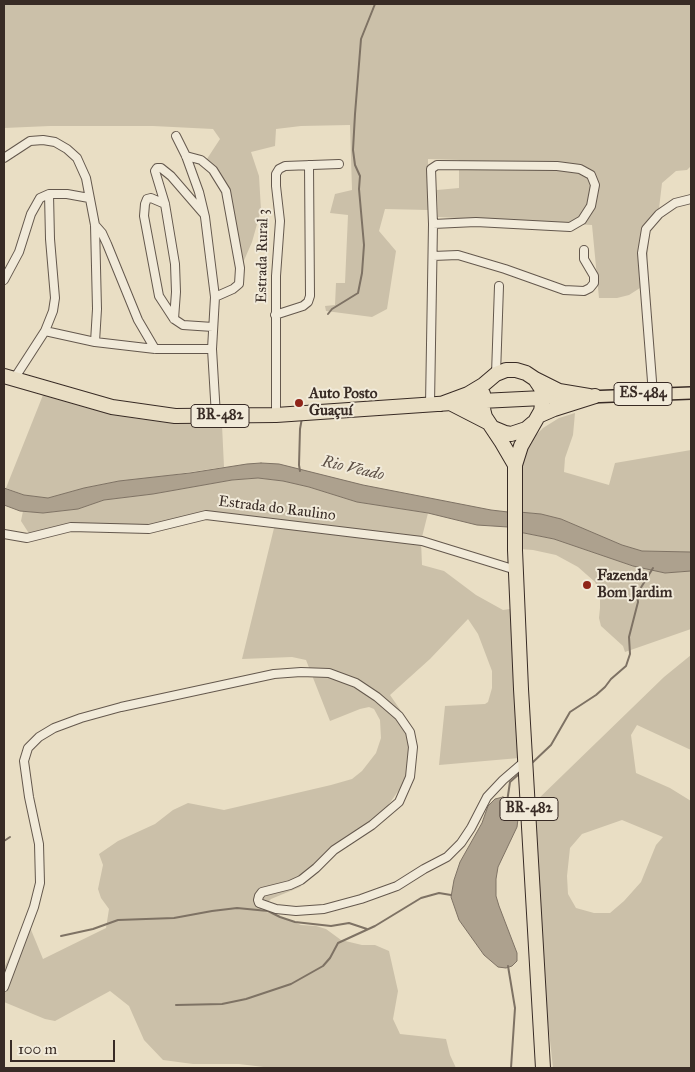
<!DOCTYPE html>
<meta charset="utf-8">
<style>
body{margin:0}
#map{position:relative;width:695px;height:1072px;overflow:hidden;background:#e9dec4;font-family:"IM FELL Great Primer",serif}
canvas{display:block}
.frame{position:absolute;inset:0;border:5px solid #382b25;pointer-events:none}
.scale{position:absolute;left:10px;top:1040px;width:105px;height:22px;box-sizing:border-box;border:2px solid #382b25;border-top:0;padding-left:6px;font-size:15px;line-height:18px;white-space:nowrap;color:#382b25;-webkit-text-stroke:4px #f1ead9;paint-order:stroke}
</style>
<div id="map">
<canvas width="695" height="1072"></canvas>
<div class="frame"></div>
<div class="scale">100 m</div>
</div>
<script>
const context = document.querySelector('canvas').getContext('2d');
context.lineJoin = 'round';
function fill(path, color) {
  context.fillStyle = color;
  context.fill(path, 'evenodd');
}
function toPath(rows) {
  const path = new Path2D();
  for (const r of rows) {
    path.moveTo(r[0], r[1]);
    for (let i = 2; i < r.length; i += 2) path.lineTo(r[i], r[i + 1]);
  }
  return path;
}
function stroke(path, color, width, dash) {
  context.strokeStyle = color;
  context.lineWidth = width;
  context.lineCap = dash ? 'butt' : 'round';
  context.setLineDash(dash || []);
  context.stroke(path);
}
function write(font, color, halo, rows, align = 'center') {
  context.font = font + ' "IM FELL Great Primer",serif';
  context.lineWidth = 4;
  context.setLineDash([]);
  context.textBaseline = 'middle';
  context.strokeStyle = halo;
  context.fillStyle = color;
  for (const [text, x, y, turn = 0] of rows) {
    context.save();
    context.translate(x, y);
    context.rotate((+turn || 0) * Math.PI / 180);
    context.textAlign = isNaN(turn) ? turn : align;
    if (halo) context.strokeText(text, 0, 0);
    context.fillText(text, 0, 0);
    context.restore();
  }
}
fill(toPath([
 [4,4,691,4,691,166,687,170,676,171,662,183,658,217,651,223,645,280,640,288,629,295,617,298,599,298,592,225,438,217,437,190,459,188,459,160,428,159,428,210,385,209,379,231,396,251,387,309,372,317,326,311,325,306,335,305,336,283,345,283,348,215,330,213,335,194,352,190,350,125,301,126,276,129,275,146,251,152,259,176,261,210,252,242,242,265,229,203,218,183,203,165,220,139,213,129,153,126,50,126,4,128],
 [43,395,95,410,139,419,222,425,224,467,151,478,119,481,84,488,48,498,24,495,6,488],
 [575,413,573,435,565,458,564,472,609,485,615,463,691,450,691,552,642,551,622,545,561,519,541,514,519,512,517,479,530,441,543,428,559,418],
 [258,478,283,481,309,487,357,502,428,513,421,541,422,565,444,571,476,595,503,610,510,609,519,758,439,765,445,706,485,704,488,702,492,688,492,671,478,634,468,619,430,659,390,695,399,708,407,722,412,767,401,787,382,814,321,864,300,887,271,899,260,910,279,916,301,925,316,926,326,929,341,940,362,945,375,945,389,951,398,991,393,1019,400,1034,446,1039,450,1055,456,1068,272,1068,239,1064,193,1064,163,1060,144,1040,129,1006,110,991,55,1021,45,1019,4,1002,4,968,27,920,43,959,106,928,109,909,101,898,98,889,103,865,99,854,118,841,155,824,173,810,188,803,224,810,331,785,352,779,362,771,376,753,381,738,380,720,374,709,369,707,360,709,330,721,306,660,292,657,242,659,275,524,216,514,141,526,95,527,30,535,21,521,23,511,43,513,78,509,104,500,153,494,232,480],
 [519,532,554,539,633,566,665,573,691,571,691,629,625,652,623,646,601,626,599,618,600,608,600,593,595,582,578,567,556,555,533,550,520,549],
 [691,655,691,750,637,725,631,735,636,773,670,788,691,801,691,1068,553,1068,548,1022,534,803,664,677],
 [622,820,663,837,656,845,641,882,624,901,610,913,594,913,576,908,568,894,567,876,570,848,582,834]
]), '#cbc0a9');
const water = toPath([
 [261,463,279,464,363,485,491,510,508,512,508,527,477,525,428,513,357,502,309,487,283,481,258,478,232,480,153,494,104,500,78,509,43,513,20,511,4,505,4,488,24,495,48,498,84,488,119,481,190,473,247,464,261,463],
 [519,512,541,514,561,519,622,545,642,551,691,552,691,571,665,573,633,566,554,539,519,532,519,512],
 [503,797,513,805,518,819,517,827,498,867,496,879,496,896,499,906,517,953,517,961,512,966,506,968,498,967,484,955,459,920,451,897,454,880,460,862,482,823,488,806,495,799,503,797]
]);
fill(water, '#ada18e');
stroke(water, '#7e7264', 1);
stroke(toPath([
 [328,314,332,309,358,293,362,273,364,245,359,189,360,176,355,165,353,150,355,114,361,39,375,4],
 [300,471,299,465,300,429,302,418],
 [532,763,551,745,570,712,596,695,605,687,611,679,626,666,630,654,629,637,638,602,637,594,653,568],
 [507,802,510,782,519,774],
 [4,841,10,837],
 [61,936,93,929,118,920,174,918,212,911,237,908,268,911,280,917,295,922,331,926,349,923,367,929],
 [508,966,515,1008,511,1068],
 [176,1005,222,1004,246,999,291,984,323,966,330,958,338,943,375,926,421,898,439,893,451,895]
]), '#7e7264', 2);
const street = toPath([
 [176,136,186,156,199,192,205,217,215,297,212,349,216,416],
 [186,156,201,160,213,170,226,191,240,268,239,284,233,289,215,297],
 [4,158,30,141,43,140,55,142,67,149,77,158,86,178,95,225,97,309,95,342],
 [165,204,151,198,147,199,145,204,144,216,159,296,174,319,183,325,213,327],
 [95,225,102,233,107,244,138,320,155,349],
 [433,256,458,255,505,269,564,290,584,291,590,288,594,283,594,276,584,259,584,250],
 [4,280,19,252,31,214,40,198,49,194,67,194,89,198],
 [275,315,303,306,308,302,310,296,309,165],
 [174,319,176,292,175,264,165,204,155,171,157,168,161,168,171,176,203,213],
 [45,331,95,342,155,349,212,349],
 [496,374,499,286],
 [14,379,45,331,53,311,55,298,50,239,49,194],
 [653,394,642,253,646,229,659,214,675,203,691,199],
 [430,404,433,224,431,169,437,165,557,166,580,169,591,175,595,185,591,206,582,220,570,227,476,222,433,224],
 [276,415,276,276,280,221,276,186,276,174,279,169,285,166,339,164],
 [4,534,27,538,71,527,149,529,206,515,422,541,516,570],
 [4,987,34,907,40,883,39,844,29,797,24,761,28,748,39,737,54,728,81,718,121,707,274,674,301,672,329,673,356,683,377,697,399,716,410,732,413,747,410,777,399,802,372,825,334,850,316,868,301,880,290,885,262,892,259,896,258,900,259,903,276,909,296,911,324,909,361,899,397,886,424,869,447,857,461,843,471,828,487,797,503,780,525,761]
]);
const primary = toPath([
 [587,397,691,393],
 [543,398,571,397]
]);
const highway = toPath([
 [4,376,112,407,175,416,276,415,481,401,543,398],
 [535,379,559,391,589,396],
 [483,394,481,401,485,417,501,441,515,465],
 [441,404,468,394,483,385,496,374,506,370,516,370,526,373,535,379,541,388,543,398,541,411,521,446,515,465,515,550,521,689,543,1068],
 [452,404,489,423],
 [538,416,554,409,595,396],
 [493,428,505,433,511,434,526,429,533,423]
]);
stroke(street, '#64584d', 10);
stroke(primary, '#382b25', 14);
stroke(highway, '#382b25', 16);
stroke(street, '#f1ead9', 8);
stroke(primary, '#e9dec4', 11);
stroke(highway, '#e9dec4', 14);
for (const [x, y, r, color] of [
 [299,403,5,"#8f2418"],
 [587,585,5,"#8f2418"]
]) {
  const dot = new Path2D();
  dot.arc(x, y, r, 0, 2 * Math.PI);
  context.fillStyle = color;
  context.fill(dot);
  stroke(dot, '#f1ead9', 2);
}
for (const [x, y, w] of [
 [643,394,58],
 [220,416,58],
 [529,809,58]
]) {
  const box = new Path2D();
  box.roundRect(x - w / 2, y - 11.5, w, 23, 4);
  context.fillStyle = '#f1ead9';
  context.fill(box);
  stroke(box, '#382b25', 1);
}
write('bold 14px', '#382b25', null, [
 ["ES-484",643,394],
 ["BR-482",220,416],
 ["BR-482",529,809]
]);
write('15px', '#382b25', '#f1ead9', [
 ["Estrada Rural 3",263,256,-89],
 ["Estrada do Raulino",277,509,7]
]);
write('bold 15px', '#382b25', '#f1ead9', [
 ["Auto Posto",309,394],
 ["Guaçuí",309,411],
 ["Fazenda",597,576],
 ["Bom Jardim",597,593]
], 'left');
write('italic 16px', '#5b4e44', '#f1ead9', [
 ["Rio Veado",353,469,13]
]);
</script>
